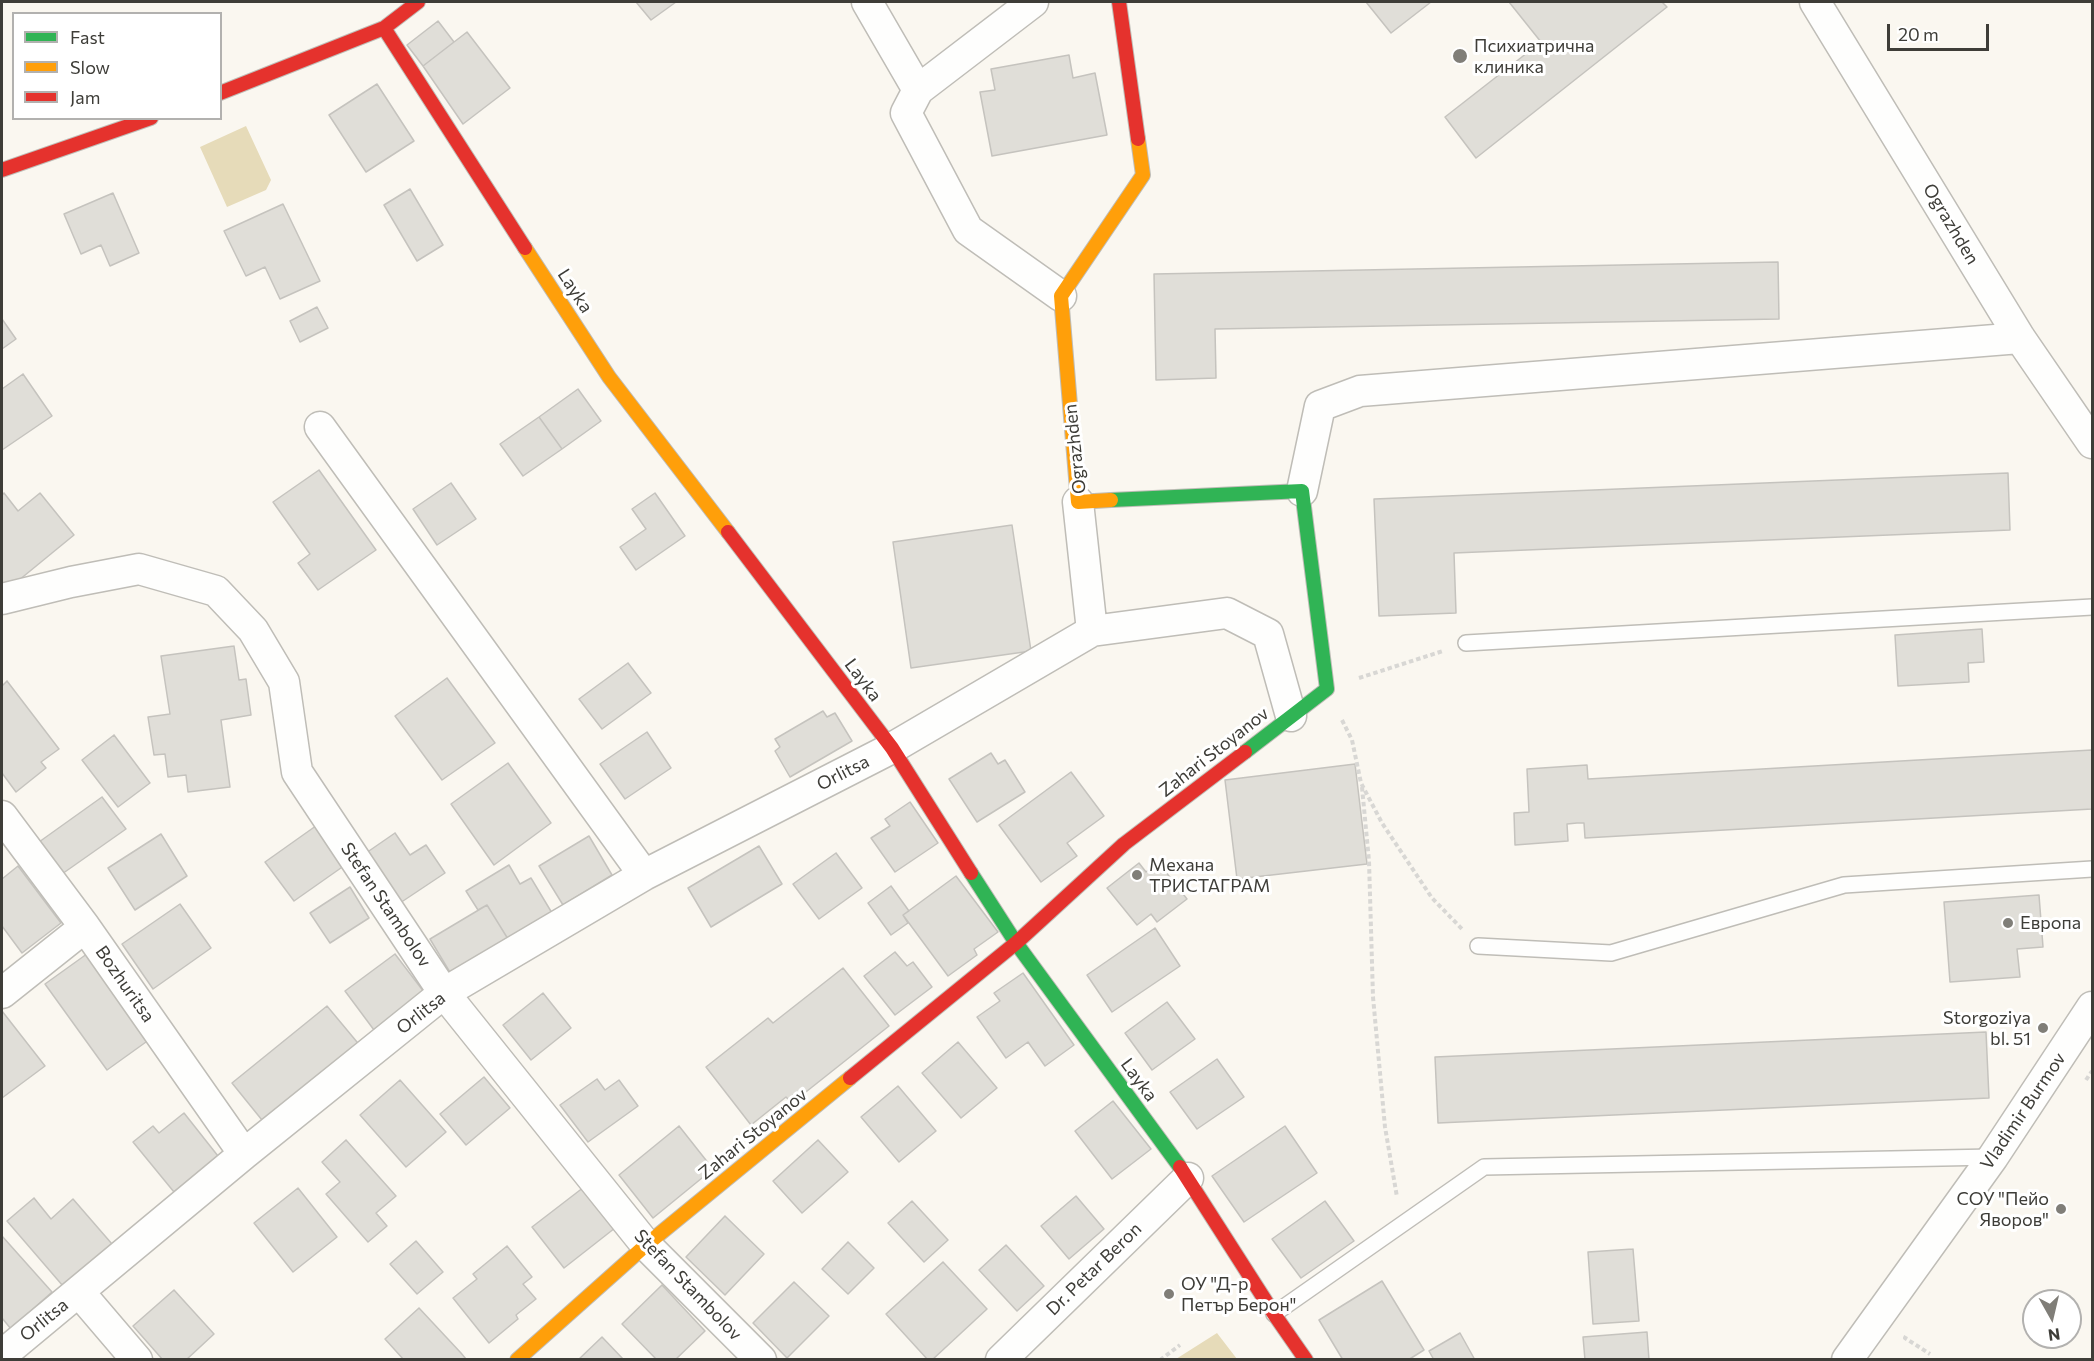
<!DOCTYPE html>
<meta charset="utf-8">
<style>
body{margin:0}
#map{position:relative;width:2094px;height:1361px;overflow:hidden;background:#faf7f0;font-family:Commissioner,sans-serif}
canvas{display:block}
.frame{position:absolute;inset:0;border:3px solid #3e3d38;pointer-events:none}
.legend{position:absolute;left:12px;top:12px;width:210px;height:108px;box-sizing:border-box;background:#fff;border:2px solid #b2b1af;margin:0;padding:8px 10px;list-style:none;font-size:18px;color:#3e3d38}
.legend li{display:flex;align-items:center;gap:12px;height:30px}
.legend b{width:30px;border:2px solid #b2b1af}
.north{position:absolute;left:2022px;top:1289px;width:60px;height:60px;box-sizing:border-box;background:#fff;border:2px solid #b2b1af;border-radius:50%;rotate:172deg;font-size:16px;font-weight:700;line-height:24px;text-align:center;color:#3e3d38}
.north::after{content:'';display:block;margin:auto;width:21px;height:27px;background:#807e78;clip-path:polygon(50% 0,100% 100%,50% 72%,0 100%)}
.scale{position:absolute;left:1887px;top:24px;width:102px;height:27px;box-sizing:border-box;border:3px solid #3e3d38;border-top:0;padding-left:8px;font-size:18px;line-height:21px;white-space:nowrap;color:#3e3d38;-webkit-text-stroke:4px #fff;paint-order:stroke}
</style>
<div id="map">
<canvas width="2094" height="1361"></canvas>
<div class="frame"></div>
<ul class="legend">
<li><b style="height:8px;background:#30b455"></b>Fast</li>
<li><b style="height:8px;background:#ff9f0a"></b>Slow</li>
<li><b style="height:8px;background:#e5322d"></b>Jam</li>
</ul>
<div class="north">N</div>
<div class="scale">20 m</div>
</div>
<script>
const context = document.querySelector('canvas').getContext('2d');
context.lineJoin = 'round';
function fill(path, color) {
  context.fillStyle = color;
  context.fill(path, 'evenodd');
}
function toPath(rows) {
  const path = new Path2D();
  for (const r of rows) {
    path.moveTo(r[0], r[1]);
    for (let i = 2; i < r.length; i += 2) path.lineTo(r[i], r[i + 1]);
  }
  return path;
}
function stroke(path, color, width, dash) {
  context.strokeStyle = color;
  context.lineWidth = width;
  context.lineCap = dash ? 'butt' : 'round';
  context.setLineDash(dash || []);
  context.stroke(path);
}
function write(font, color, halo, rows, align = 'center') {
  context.font = font + ' Commissioner,sans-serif';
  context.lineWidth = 6;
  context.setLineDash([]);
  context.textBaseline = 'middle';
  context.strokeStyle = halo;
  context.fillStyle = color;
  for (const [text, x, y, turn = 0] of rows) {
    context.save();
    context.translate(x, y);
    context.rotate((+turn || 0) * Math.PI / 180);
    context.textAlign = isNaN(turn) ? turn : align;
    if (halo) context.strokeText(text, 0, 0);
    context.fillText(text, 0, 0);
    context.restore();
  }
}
fill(toPath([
 [246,126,271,180,266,190,227,207,200,147],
 [1217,1333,1237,1359,1176,1359]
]), '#e6dbb9');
const building = toPath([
 [636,2,676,2,651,20,636,2],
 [1366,2,1431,2,1391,33,1366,2],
 [1509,2,1662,2,1667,7,1476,158,1445,117,1541,42,1509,2],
 [438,21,454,42,423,66,407,45,438,21],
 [467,32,510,88,463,124,423,66,467,32],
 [1069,55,1073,78,1095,73,1107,135,992,156,980,92,995,90,991,69,1069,55],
 [377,84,414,141,366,172,329,115,377,84],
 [410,189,443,245,417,261,384,205,410,189],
 [113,193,139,253,110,266,101,245,81,254,64,214,113,193],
 [283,204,320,281,280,299,265,267,246,276,224,231,283,204],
 [1778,262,1779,319,1215,329,1216,378,1156,380,1154,274,1778,262],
 [317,307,328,328,300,342,290,321,317,307],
 [2,319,16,339,2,349,2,319],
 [23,374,52,416,2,450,2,389,23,374],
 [578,389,601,421,562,449,539,417,578,389],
 [539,417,562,449,523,476,500,444,539,417],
 [319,470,376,550,318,590,298,563,310,554,273,502,319,470],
 [2008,473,2010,530,1454,553,1456,613,1379,616,1374,499,2008,473],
 [451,483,476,519,437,545,413,509,451,483],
 [4,493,18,511,40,493,74,535,2,594,2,495,4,493],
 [655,493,685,536,636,570,620,547,646,529,632,509,655,493],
 [1012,525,1031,651,911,668,893,542,1012,525],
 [1982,629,1984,662,1968,663,1969,682,1898,686,1895,635,1982,629],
 [234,646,239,680,246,679,251,715,221,720,230,787,188,792,186,775,168,777,165,754,154,755,148,717,170,714,161,656,234,646],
 [628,663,651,693,602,729,579,699,628,663],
 [447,678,495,743,442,780,395,716,447,678],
 [7,681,59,749,41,762,46,768,16,792,2,773,2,686,7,681],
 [823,711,827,717,835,713,852,741,790,777,775,751,780,747,775,739,823,711],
 [647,732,671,768,625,799,600,764,647,732],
 [114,735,150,783,118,807,82,760,114,735],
 [2092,750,2092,809,1585,838,1584,823,1577,823,1567,824,1568,841,1515,845,1514,813,1529,812,1527,769,1587,765,1588,779,2092,750],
 [991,753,998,764,1005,760,1025,792,977,822,949,779,991,753],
 [508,763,551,823,494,865,451,804,508,763],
 [1355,764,1367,864,1237,879,1225,780,1355,764],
 [1071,772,1104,816,1067,843,1077,856,1041,882,999,825,1071,772],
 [102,797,126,829,62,874,39,842,102,797],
 [910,802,938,843,895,872,871,838,890,826,885,819,910,802],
 [320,823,348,863,294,901,265,862,320,823],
 [395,833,410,855,426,845,445,873,400,903,366,853,395,833],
 [161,834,187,876,135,910,108,868,161,834],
 [589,836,612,875,563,905,539,866,589,836],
 [759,846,782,884,711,927,688,888,759,846],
 [836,853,862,888,819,919,793,884,836,853],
 [1158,862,1187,899,1157,922,1151,914,1137,925,1107,888,1139,863,1146,872,1158,862],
 [509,865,520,884,531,878,552,913,508,939,487,905,478,910,466,891,509,865],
 [18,866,61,923,22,953,2,926,2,879,18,866],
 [956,876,998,932,974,949,977,955,948,976,903,915,956,876],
 [891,886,909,911,903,915,908,923,891,935,868,903,891,886],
 [350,887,369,918,330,943,310,913,350,887],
 [2039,895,2043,947,2017,949,2020,977,1950,982,1944,902,2039,895],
 [180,904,211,948,153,989,122,944,180,904],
 [487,905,508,939,451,974,430,939,487,905],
 [1155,928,1180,966,1112,1012,1087,975,1155,928],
 [91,951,153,1037,107,1070,45,984,91,951],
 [895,952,907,966,913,962,932,987,895,1015,864,976,895,952],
 [395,954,424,992,374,1030,345,991,395,954],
 [843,968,889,1026,792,1103,786,1097,751,1125,706,1067,768,1018,773,1023,843,968],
 [1023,973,1074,1045,1045,1066,1028,1042,1006,1058,977,1017,1000,1001,994,993,1023,973],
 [543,993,571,1028,531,1060,503,1025,543,993],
 [1167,1002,1195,1039,1152,1070,1125,1033,1167,1002],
 [327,1006,362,1048,266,1125,232,1083,327,1006],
 [2,1011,45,1066,2,1098,2,1011],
 [1986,1032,1989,1098,1438,1123,1435,1057,1986,1032],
 [958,1042,997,1088,961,1118,922,1073,958,1042],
 [1217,1059,1244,1097,1197,1129,1170,1092,1217,1059],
 [484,1077,510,1108,466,1145,440,1114,484,1077],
 [597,1079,605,1090,619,1080,638,1106,588,1142,560,1105,597,1079],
 [400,1080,446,1132,406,1167,360,1115,400,1080],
 [898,1086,936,1131,899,1162,861,1117,898,1086],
 [1113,1101,1151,1149,1112,1179,1075,1131,1113,1101],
 [184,1113,218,1156,174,1192,133,1142,153,1126,159,1133,184,1113],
 [679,1126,713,1169,653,1218,619,1175,679,1126],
 [1285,1126,1317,1173,1244,1222,1212,1176,1285,1126],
 [346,1140,396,1196,376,1213,387,1226,368,1242,326,1194,340,1182,322,1162,346,1140],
 [818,1140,848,1172,802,1213,773,1181,818,1140],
 [584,1187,615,1228,564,1268,532,1227,584,1187],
 [298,1188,337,1237,293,1272,254,1223,298,1188],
 [1076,1196,1104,1229,1069,1259,1041,1226,1076,1196],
 [34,1198,51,1219,73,1199,112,1244,63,1286,7,1221,34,1198],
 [912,1201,948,1240,924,1262,888,1223,912,1201],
 [1325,1201,1354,1241,1301,1278,1272,1239,1325,1201],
 [725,1216,764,1254,725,1295,686,1257,725,1216],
 [2,1236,52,1292,11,1329,2,1318,2,1236],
 [416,1241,443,1272,417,1294,390,1264,416,1241],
 [848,1242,874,1268,848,1294,822,1269,848,1242],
 [1006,1245,1044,1286,1017,1311,979,1270,1006,1245],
 [507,1246,532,1277,523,1284,536,1299,516,1315,518,1319,489,1343,453,1298,477,1279,473,1274,507,1246],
 [1633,1249,1639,1321,1593,1324,1588,1252,1633,1249],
 [943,1262,987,1309,932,1360,928,1360,886,1314,943,1262],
 [1382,1281,1424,1350,1408,1360,1343,1360,1319,1320,1382,1281],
 [794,1282,829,1316,787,1358,753,1323,794,1282],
 [662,1285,705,1331,675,1360,657,1360,622,1324,662,1285],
 [174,1290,214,1334,186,1360,163,1360,133,1326,174,1290],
 [419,1308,461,1353,466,1359,404,1360,385,1339,419,1308],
 [1647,1332,1649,1360,1585,1360,1583,1337,1647,1332],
 [1460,1333,1475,1360,1434,1360,1429,1351,1460,1333],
 [602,1337,624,1360,578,1360,602,1337]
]);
fill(building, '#e0ded8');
stroke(building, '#c5c3be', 1.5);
const lane = toPath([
 [1466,643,2092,607],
 [1478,946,1611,953,1844,885,2092,869],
 [1274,1314,1484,1167,1993,1157]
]);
const street = toPath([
 [867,2,918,90],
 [1033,2,918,90,906,113,968,230,1061,296],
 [1815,2,2020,338,2092,443],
 [320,427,644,875],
 [1302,491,1320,406,1360,391,2020,338],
 [1078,502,1092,631],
 [2,599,71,582,139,569,216,591,253,630,284,682,297,772,444,993,646,1245,761,1360],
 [2,816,85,927,244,1154],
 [2,993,85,927],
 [79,1292,137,1360],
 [2,1355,244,1154,444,993,644,875,892,748,1092,631,1227,613,1268,634,1291,716],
 [1001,1360,1188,1178],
 [1847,1360,1993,1157,2092,1007]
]);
const fast = toPath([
 [1111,500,1302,491,1327,689,1245,752],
 [971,873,1016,943,1180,1167]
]);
const slow = toPath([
 [525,248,609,377,728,532],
 [1111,500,1078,502,1061,296,1143,175,1138,139],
 [517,1360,646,1245,850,1078]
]);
const jam = toPath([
 [1119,2,1138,139],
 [384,28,525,248],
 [220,93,384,28,418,2],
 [2,170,151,118],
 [728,532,892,748,971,873],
 [850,1078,1016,943,1124,844,1245,752],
 [1180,1167,1274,1314,1306,1360]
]);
stroke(lane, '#bfbdb7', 18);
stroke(street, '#bfbdb7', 33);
stroke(fast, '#bfbdb7', 16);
stroke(slow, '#bfbdb7', 16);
stroke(jam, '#bfbdb7', 16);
stroke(toPath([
 [1359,678,1443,651],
 [1342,720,1352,740,1361,783,1382,823,1432,898,1462,929],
 [1362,787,1369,861,1373,997,1385,1127,1397,1197],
 [2086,1080,2092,1071],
 [1906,1336,1905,1338,1930,1354],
 [1160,1360,1180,1345]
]), '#d8d7d4', 4, [4.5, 3]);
stroke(lane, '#fefefd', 15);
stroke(street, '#fefefd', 30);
stroke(fast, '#30b455', 14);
stroke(slow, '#ff9f0a', 14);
stroke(jam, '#e5322d', 14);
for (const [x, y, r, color] of [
 [1460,56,8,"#807e78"],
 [1137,875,6,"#807e78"],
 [2008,923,6,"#807e78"],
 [2043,1028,6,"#807e78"],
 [2061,1209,6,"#807e78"],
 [1169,1294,6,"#807e78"]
]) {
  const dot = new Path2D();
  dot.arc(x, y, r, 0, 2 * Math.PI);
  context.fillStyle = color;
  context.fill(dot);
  stroke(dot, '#fff', 2);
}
write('18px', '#3e3d38', '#fff', [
 ["Психиатрична",1474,46],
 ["клиника",1474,67],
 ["Механа",1149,865],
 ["ТРИСТАГРАМ",1149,886],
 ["Европа",2020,923],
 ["Storgoziya",2031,1018,"right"],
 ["bl. 51",2031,1039,"right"],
 ["СОУ \"Пейо",2049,1199,"right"],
 ["Яворов\"",2049,1220,"right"],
 ["ОУ \"Д-р",1181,1284],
 ["Петър Берон\"",1181,1305]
], 'left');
write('18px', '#3e3d38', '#fff', [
 ["Ograzhden",1951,224,59],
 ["Layka",575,291,57],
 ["Ograzhden",1075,449,-96],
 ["Layka",863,680,53],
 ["Zahari Stoyanov",1214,752,-38],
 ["Orlitsa",843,773,-27],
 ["Stefan Stambolov",386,905,56],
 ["Bozhuritsa",125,984,55],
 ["Orlitsa",421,1013,-38],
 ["Layka",1139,1080,54],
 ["Vladimir Burmov",2023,1111,-56],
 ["Zahari Stoyanov",753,1134,-39],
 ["Dr. Petar Beron",1094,1269,-44],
 ["Stefan Stambolov",688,1285,46],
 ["Orlitsa",44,1320,-39]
]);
</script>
